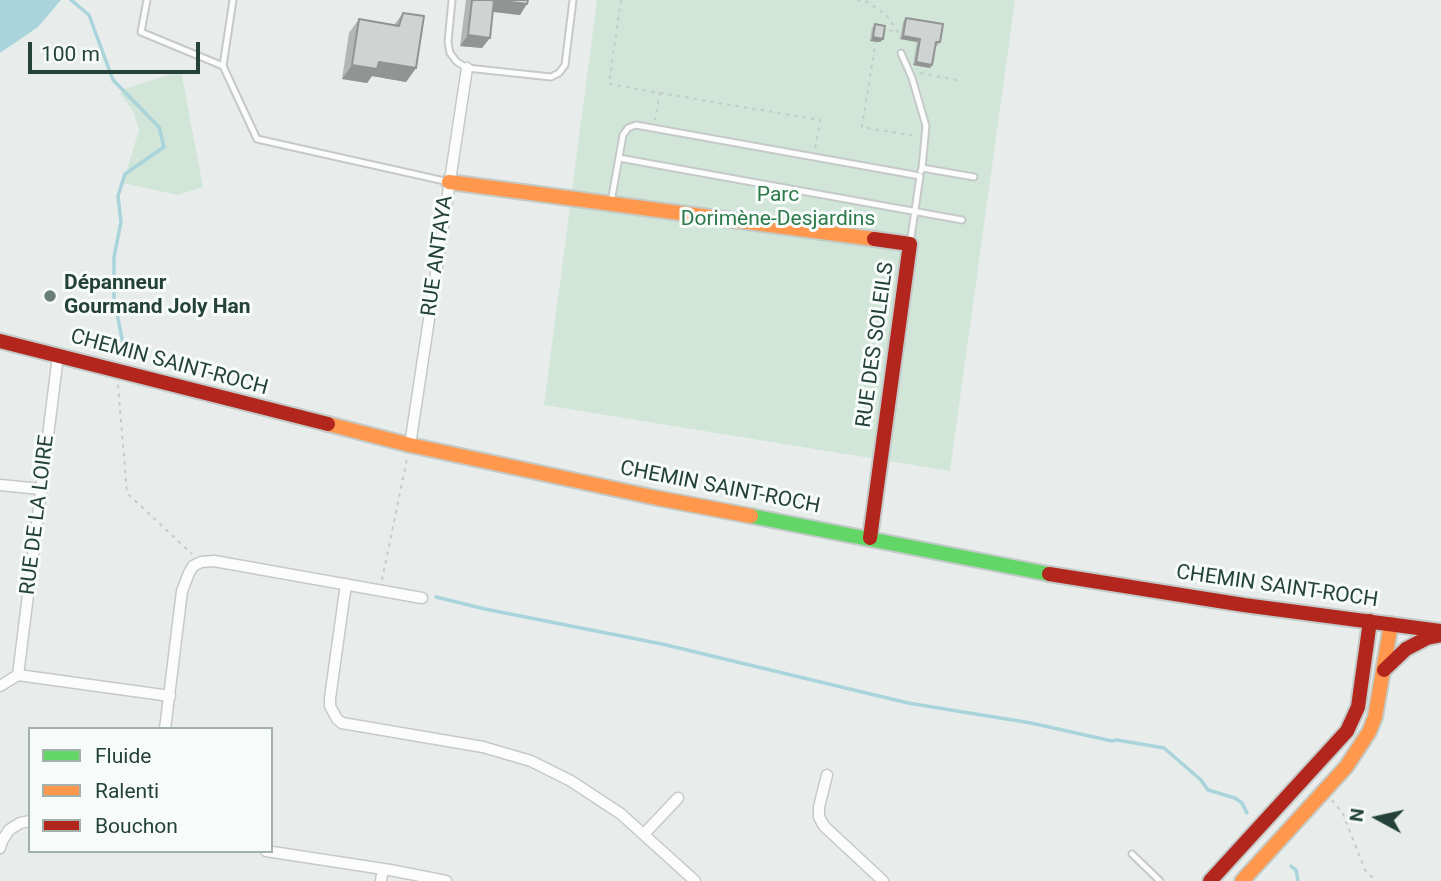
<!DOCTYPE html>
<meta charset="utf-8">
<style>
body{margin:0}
#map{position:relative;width:1441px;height:881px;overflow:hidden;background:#e8edeb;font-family:Roboto,sans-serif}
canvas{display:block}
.legend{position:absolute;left:28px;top:727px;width:245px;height:126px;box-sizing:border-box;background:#f7fbf9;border:2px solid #a3b1ad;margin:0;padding:9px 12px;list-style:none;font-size:21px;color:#24423a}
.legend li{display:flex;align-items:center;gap:14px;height:35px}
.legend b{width:35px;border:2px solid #a3b1ad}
.north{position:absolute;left:1343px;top:783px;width:70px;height:70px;-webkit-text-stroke:5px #f7fbf9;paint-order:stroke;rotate:278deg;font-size:19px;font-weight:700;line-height:28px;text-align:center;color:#24423a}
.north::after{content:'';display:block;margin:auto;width:24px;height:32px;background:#24423a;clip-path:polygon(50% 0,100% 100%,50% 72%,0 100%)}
.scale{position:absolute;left:28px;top:42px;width:172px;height:32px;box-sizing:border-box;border:4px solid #24423a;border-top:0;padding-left:9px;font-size:21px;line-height:24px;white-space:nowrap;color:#24423a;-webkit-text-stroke:5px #f7fbf9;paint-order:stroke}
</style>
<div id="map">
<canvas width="1441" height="881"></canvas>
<ul class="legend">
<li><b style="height:9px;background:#63d668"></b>Fluide</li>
<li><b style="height:9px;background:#ff974d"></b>Ralenti</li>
<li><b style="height:9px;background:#b3261e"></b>Bouchon</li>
</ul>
<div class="north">N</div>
<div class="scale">100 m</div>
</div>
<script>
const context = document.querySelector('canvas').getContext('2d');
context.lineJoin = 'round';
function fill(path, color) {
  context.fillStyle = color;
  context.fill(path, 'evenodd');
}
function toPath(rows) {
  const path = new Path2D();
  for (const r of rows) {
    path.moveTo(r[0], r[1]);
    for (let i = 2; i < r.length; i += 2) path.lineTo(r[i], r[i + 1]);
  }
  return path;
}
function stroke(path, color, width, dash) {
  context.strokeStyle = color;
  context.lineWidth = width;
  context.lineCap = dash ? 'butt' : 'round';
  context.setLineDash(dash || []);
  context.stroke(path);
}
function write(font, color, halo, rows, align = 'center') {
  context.font = font + ' Roboto,sans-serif';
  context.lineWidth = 6;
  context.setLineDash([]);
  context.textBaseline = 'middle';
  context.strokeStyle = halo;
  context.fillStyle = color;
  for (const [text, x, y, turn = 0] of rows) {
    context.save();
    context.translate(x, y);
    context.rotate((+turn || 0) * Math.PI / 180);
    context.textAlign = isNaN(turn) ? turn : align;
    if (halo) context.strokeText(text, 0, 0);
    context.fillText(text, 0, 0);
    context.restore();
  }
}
fill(toPath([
 [597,0,1015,0,950,471,544,405],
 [181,71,203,187,178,195,123,183,139,130,133,111,120,93,124,89]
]), '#d1e6d8');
fill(toPath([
 [0,0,61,0,38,27,0,53]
]), '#a9d4db');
stroke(toPath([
 [71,0,89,15,113,80,159,127,164,147,125,174,118,196,121,222,114,257,114,298,124,349],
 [436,597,485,609,662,644,908,703,1031,723,1112,741,1117,740,1164,748,1201,780,1208,790,1235,798,1242,803,1247,813],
 [1291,866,1296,870,1298,881]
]), '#a9d4db', 3.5);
const lane = toPath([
 [147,0,141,32,223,66],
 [233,0,223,66,257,139,449,182],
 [452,0,448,42,450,53,457,62,467,68,551,77,559,73,565,65,573,0],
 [901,53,912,78,926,126,922,168],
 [619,158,962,220],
 [921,171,922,168,974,177],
 [611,202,623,135,628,128,636,125,920,176,910,244],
 [1132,854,1160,881]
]);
const street = toPath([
 [410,445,467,68],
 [0,485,41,489],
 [346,584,330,698,330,706,337,719,342,723,483,747,531,761,571,781,621,814,695,881],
 [18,675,58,356],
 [0,686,18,675,170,696],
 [165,729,182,591,189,573,193,566,201,562,214,561,422,598],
 [827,775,819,807,819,817,824,826,883,881],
 [644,834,678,798],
 [0,848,2,841,9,830,20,823,30,821],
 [266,851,390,870,446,881],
 [381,881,383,869]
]);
const fast = toPath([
 [751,516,1049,574]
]);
const slow = toPath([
 [449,182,874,239],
 [328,424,410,445,657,498,751,516],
 [1242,881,1346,767,1369,732,1375,717,1391,624]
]);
const jam = toPath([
 [0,341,328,424],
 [870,538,910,244,874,239],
 [1049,574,1244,605,1441,631],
 [1384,670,1406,649,1427,638,1441,635],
 [1210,881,1347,731,1358,707,1370,621]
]);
stroke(lane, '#c5cac8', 9);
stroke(street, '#c5cac8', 13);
stroke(fast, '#c3cbc8', 18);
stroke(slow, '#c3cbc8', 18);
stroke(jam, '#c3cbc8', 18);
stroke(toPath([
 [621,0,609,84,660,93,655,120],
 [857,0,868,2,887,16,898,32,882,29],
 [876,40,862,127,915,136],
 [920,73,961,81],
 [660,93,820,120,815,149],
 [118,385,127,493,192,554],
 [382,580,407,459],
 [1332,800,1343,814,1365,870,1376,881]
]), '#c3ccca', 2, [3.5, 5]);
stroke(lane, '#fcfcfc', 5);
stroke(street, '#fcfcfc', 10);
stroke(fast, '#63d668', 14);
stroke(slow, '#ff974d', 14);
stroke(jam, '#b3261e', 14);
fill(toPath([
 [466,0,528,0,520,15,493,12,482,48,460,46],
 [403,13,416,68,406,82,372,76,367,83,342,79,349,33,359,19,394,25],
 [906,18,940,42,937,46,935,46,930,68,913,65,917,42,900,39,903,22],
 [875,24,883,39,880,42,870,41,872,28]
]), '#b2b6b5');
fill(toPath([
 [494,0,527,4,520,15,487,11],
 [468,35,490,38,482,48,460,46],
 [903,36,920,39,917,42,900,39],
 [873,37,883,39,880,42,870,41],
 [379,62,416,68,406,82,372,76,367,83,342,79,352,65],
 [916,62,932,65,930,68,913,65]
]), '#919493');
const building = toPath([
 [472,0,528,0,527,4,494,0,490,38,468,35,472,0],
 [403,13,424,16,416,68,379,62,377,69,352,65,359,19,399,26,403,13],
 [906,18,943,24,940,42,936,42,932,65,916,62,920,39,903,36,906,18],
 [875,24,885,26,883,39,873,37,875,24]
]);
fill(building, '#cfd4d2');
stroke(building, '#919493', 2);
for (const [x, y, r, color] of [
 [50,296,7,"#697e78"]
]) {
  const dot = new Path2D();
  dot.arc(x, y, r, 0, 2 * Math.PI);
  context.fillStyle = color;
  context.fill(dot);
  stroke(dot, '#f7fbf9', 2.5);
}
write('21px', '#2d7a4b', '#f7fbf9', [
 ["Parc",778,196],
 ["Dorimène-Desjardins",778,220]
]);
write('21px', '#24423a', '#f7fbf9', [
 ["RUE ANTAYA",438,256,-82],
 ["RUE DES SOLEILS",876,345,-82],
 ["CHEMIN SAINT-ROCH",169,363,15],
 ["CHEMIN SAINT-ROCH",720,488,11],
 ["RUE DE LA LOIRE",38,515,-83],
 ["CHEMIN SAINT-ROCH",1277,587,8]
]);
write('bold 21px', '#24423a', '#f7fbf9', [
 ["Dépanneur",64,284],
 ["Gourmand Joly Han",64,308]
], 'left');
</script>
